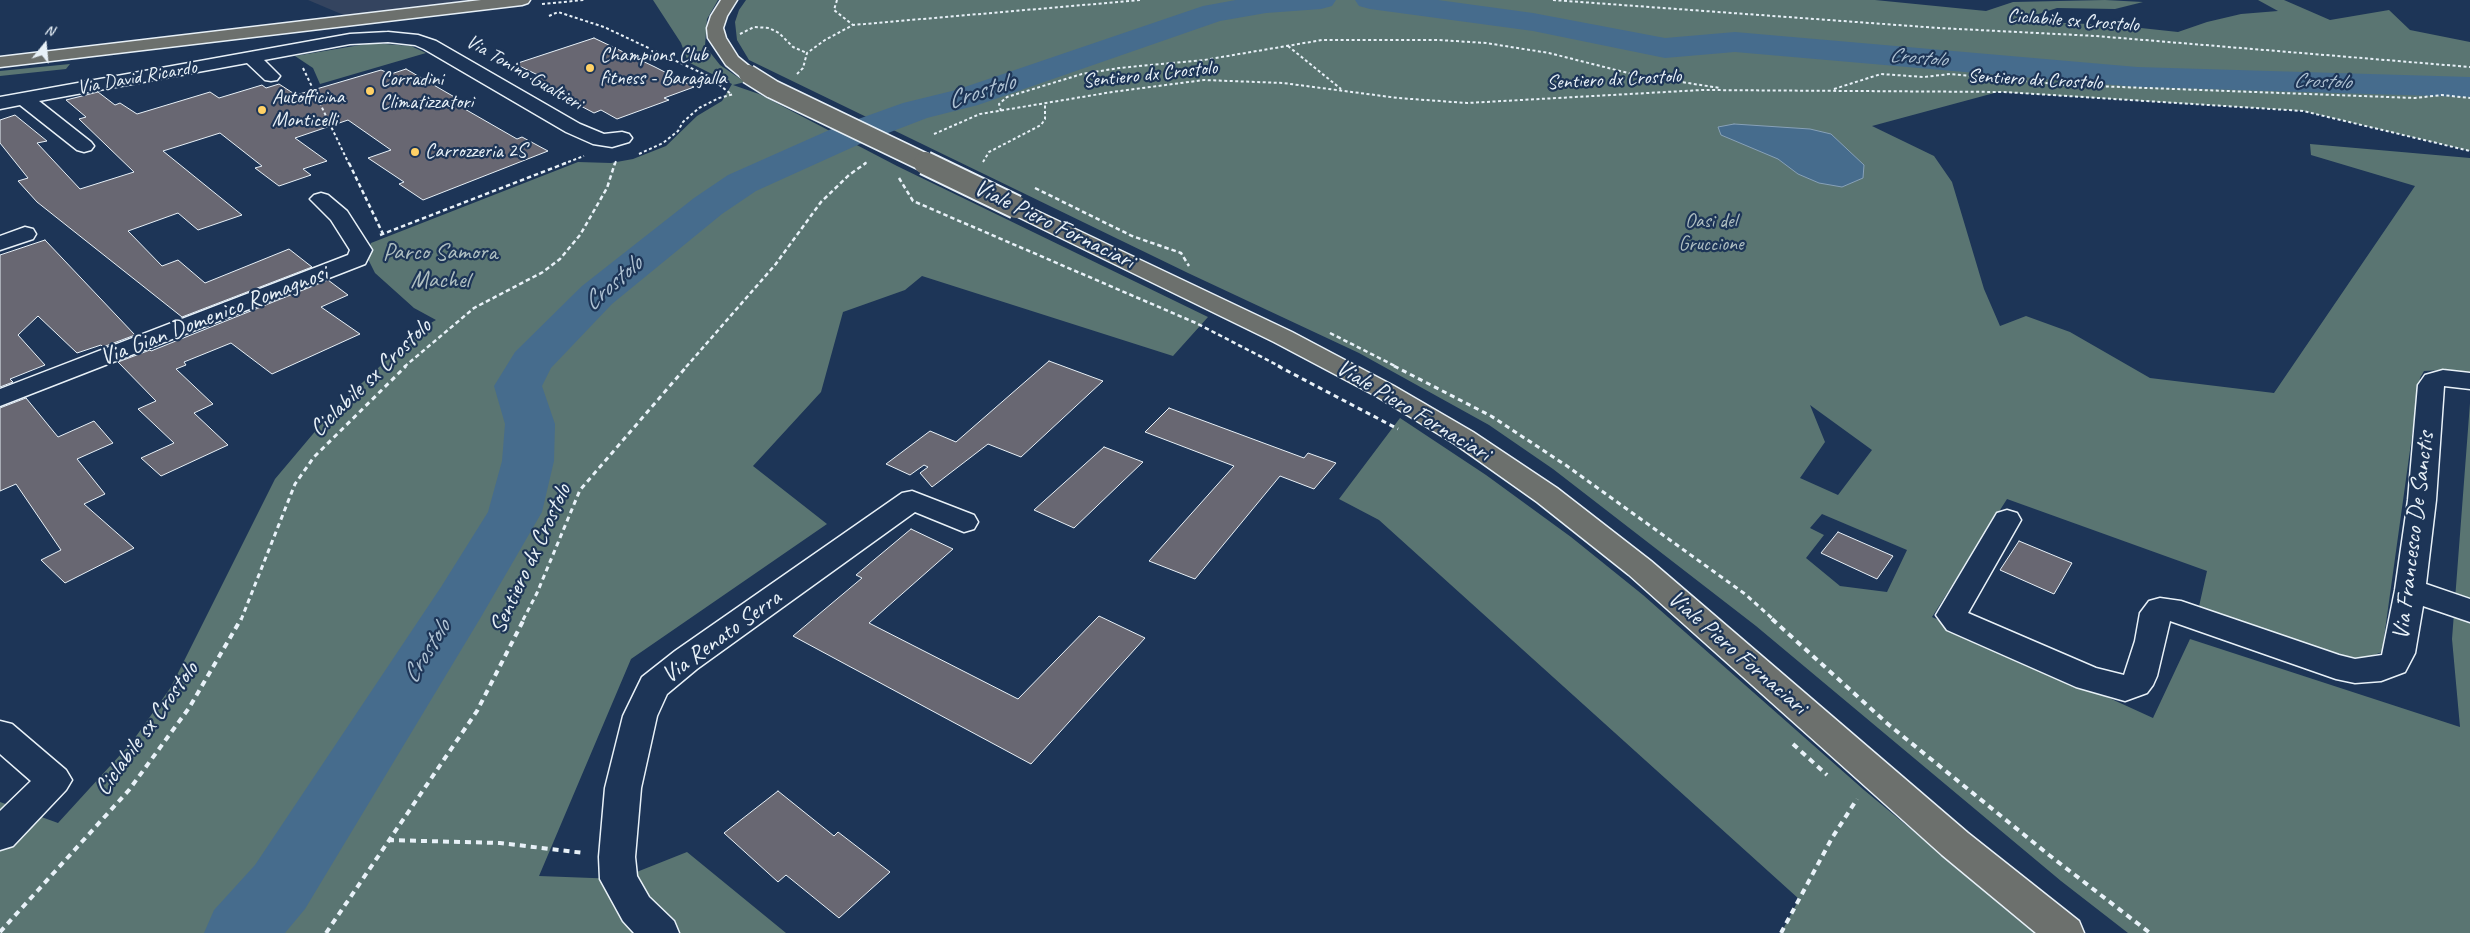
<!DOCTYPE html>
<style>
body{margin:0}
#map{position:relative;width:2470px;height:933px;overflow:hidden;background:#1d3557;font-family:Caveat,sans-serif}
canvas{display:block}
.north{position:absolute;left:20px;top:20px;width:50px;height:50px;-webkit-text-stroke:4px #1d3557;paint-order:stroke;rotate:17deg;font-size:14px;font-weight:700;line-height:20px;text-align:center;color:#e8f1f8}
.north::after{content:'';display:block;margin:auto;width:18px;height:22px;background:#e8f1f8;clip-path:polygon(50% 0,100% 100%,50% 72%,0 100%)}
</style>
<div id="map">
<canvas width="2470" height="933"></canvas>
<div class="north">N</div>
</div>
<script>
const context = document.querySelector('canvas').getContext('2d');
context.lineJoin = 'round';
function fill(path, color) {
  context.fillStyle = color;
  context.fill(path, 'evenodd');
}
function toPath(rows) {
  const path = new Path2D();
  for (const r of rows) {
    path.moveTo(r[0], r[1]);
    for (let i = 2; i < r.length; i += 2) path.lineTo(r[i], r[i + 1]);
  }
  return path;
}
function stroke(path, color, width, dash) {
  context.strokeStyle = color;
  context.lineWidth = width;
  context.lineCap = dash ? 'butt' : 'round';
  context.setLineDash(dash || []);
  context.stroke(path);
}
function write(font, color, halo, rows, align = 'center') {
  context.font = font + ' Caveat,sans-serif';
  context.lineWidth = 4.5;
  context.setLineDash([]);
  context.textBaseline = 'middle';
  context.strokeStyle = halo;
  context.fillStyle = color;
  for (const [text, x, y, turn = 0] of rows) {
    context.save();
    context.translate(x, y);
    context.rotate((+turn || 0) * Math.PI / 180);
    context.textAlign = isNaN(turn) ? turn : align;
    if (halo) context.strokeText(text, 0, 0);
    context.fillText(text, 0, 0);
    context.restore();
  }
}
fill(toPath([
 [308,0,472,0,346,16]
]), '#34445f');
fill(toPath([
 [653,0,718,0,707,19,705,46,720,65,745,82,733,85,759,94,897,166,1208,317,1173,356,922,276,905,290,843,312,821,392,753,466,827,524,631,659,539,876,619,879,687,852,786,933,0,933,0,802,58,823,132,742,171,687,275,479,334,409,420,329,436,320,414,308,375,273,367,257,371,243,578,162,611,163,633,159,666,146,697,116,722,101,732,84,688,62,681,43],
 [746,0,1875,0,1986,11,2013,2,2105,0,2143,2,2115,9,2057,8,2017,21,2113,25,2178,32,2207,22,2241,14,2278,11,2258,0,2284,0,2330,20,2389,10,2410,30,2470,42,2470,151,2303,111,1998,92,1872,126,1934,156,1952,182,1984,289,2000,326,2026,316,2070,332,2150,378,2274,393,2415,186,2311,155,2310,144,2470,158,2470,375,2444,370,2424,371,2420,378,2382,652,2369,657,2342,660,2198,611,2207,571,2007,499,1932,617,2153,718,2190,639,2460,727,2452,639,2470,403,2470,933,2128,933,2061,881,1756,626,1553,469,1489,425,1359,353,1188,273,749,60,737,40,735,22,739,10],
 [1810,405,1872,450,1838,495,1800,478,1825,442],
 [1822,514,1907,550,1887,592,1840,586,1806,558,1824,535,1810,528],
 [372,43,411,46,426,53,320,84,313,68,295,56],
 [70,64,66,69,0,76,0,71],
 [1400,418,1486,475,1571,537,1643,595,1864,790,2036,933,1781,933,1799,899,1379,520,1339,499]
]), '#5a7572');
const water = toPath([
 [1734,124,1810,129,1831,134,1864,165,1863,178,1842,187,1819,183,1798,174,1778,159,1721,135,1718,127,1734,124]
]);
fill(water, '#466c8d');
stroke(water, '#87a1b8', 1);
fill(toPath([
 [1236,0,1336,0,1332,6,1321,9,1266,13,1220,21,978,105,927,118,862,143,756,191,722,214,612,304,551,368,542,386,555,424,554,461,542,512,481,617,305,909,285,933,204,933,214,910,255,865,441,587,488,512,502,461,505,424,494,386,515,352,582,286,694,198,728,175,836,127,903,103,956,90,1203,6,1236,0],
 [1355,0,1438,0,1533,13,1665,38,1735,32,2137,67,2470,77,2470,97,2137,87,1735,52,1665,58,1533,31,1370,9,1359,6,1355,0]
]), '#466c8d');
const building = toPath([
 [594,38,655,67,694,87,664,98,669,100,617,119,601,110,594,113,530,79,540,76,515,64,594,38],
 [406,69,470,106,463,108,517,139,522,137,548,151,423,200,399,184,404,182,368,158,391,150,348,120,295,138,327,161,303,169,311,175,279,186,255,168,262,166,220,133,163,151,242,215,198,230,178,213,128,231,162,266,178,260,205,283,289,249,312,267,182,317,37,202,18,181,28,178,0,143,0,120,15,115,47,141,37,143,80,189,134,172,79,119,86,117,66,100,98,92,115,105,120,103,137,114,210,92,219,98,262,85,266,88,279,84,296,95,381,70,391,74,406,69],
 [45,240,135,335,103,347,101,345,77,353,38,316,18,335,45,365,10,379,13,382,0,387,0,255,45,240],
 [328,280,348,295,321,307,360,334,272,374,231,343,184,362,186,365,176,369,213,404,194,413,228,445,161,476,141,458,174,443,138,409,156,401,118,362,150,350,151,351,328,280],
 [1049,361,1103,381,1021,457,988,444,932,487,920,473,928,467,924,465,910,475,886,464,930,431,956,442,1049,361],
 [26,398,58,437,94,421,113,443,77,459,105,494,84,504,134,548,65,583,41,560,61,550,16,484,0,491,0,408,26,398],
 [1169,408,1304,458,1308,453,1336,463,1314,489,1280,476,1195,579,1149,561,1234,466,1145,432,1169,408],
 [1104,447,1143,462,1074,528,1034,510,1104,447],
 [911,529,953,549,869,623,1018,699,1099,616,1145,638,1031,764,793,636,862,578,856,575,911,529],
 [1838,532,1893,556,1877,579,1821,553,1838,532],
 [2019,541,2072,563,2054,594,2000,570,2019,541],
 [778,791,834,836,838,832,890,872,839,918,786,875,778,882,724,833,778,791]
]);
fill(building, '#686772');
stroke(building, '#e8f1f8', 1);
const minor = toPath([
 [388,32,418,35,436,41,580,124,604,134,622,132,629,134,632,138,629,142,612,147,593,144,566,132,424,49,415,45,388,42,350,44,264,60,280,76,277,80,271,81,265,80,247,63,39,101,91,142,94,146,91,150,84,152,77,150,20,105,0,109,0,97,350,34,388,32],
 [321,193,328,195,347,211,372,250,365,264,0,406,0,389,348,255,350,250,331,220,310,199,314,195,321,193],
 [25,227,33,229,36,234,33,239,0,250,0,236,25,227],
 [2443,370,2470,373,2470,389,2444,386,2436,500,2426,584,2470,599,2470,622,2423,606,2415,653,2405,672,2381,681,2355,683,2336,679,2170,621,2157,676,2153,685,2147,693,2125,701,2076,687,1947,630,1936,615,1997,513,2007,510,2017,513,2021,520,1968,613,2096,668,2124,675,2135,641,2140,613,2149,601,2160,598,2181,601,2339,655,2355,659,2382,655,2395,590,2408,500,2418,385,2425,375,2443,370],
 [912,491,974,515,978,522,974,529,964,532,915,512,697,669,667,694,657,716,641,788,635,857,637,876,649,897,674,921,679,933,634,933,623,921,600,879,599,857,605,788,623,716,642,677,675,651,902,493,912,491],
 [0,721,12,724,66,770,72,780,66,790,13,846,0,850,0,811,31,781,0,754,0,721]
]);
const major = toPath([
 [481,0,530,0,528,3,522,5,0,67,0,57,481,0],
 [721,0,737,0,727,16,723,28,726,38,738,57,754,70,757,74,754,78,742,78,726,65,708,38,707,28,711,16,721,0],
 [1016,201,1292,332,1394,386,1473,432,1557,488,1651,561,1968,833,2079,921,2084,933,2036,933,1942,855,1629,575,1537,502,1455,444,1376,396,1274,342,1008,212,1005,207,1008,202,1016,201]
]);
stroke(minor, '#e8f1f8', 3);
stroke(major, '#e8f1f8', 3);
stroke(toPath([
 [837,0,834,10,853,25],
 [1553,0,1939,28,2096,36,2470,67],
 [542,4,584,0],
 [549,16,558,12,604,27,708,76,731,94],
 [740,34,754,27,769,28,779,33,793,47,807,53],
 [1288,46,1341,89],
 [303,68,349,164],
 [797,74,803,68,807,53,825,40,853,25,1141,0],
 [1834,89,1881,74,1924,77,1950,74,2067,85,2415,98,2442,95,2470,98],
 [1001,111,999,104,1007,97,1082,74,1119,68,1204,60,1322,40,1439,40,1486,43,1549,53,1636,75,1720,88],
 [934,134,980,114,1112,92,1204,80,1283,83,1398,98,1467,103,1702,90,2004,92,2303,111,2470,151],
 [639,154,663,143,678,131,683,122,699,108,719,98,734,94],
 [983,162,989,152,1041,125,1045,119,1045,103],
 [563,164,584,156],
 [615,164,616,161],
 [864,164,867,162]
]), '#e8f1f8', 2, [3, 2.5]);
stroke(toPath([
 [349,163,383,234],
 [899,178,913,201,1196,323,1281,367],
 [1035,188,1132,236,1181,253,1189,266],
 [380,235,566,163],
 [1330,333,1397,367],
 [404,367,474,308,543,272,560,259,580,235,607,188,615,163],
 [686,367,775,265,821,202,849,175,866,163]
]), '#e8f1f8', 2.5, [4.5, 3]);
stroke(toPath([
 [1278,366,1398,429],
 [1394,366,1491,416,1567,466,1745,594,1774,620],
 [241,620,295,484,314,457,406,366],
 [523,620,537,593,580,490,687,366]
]), '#e8f1f8', 3, [5, 4]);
stroke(toPath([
 [1772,619,1889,725,2049,855,2150,933],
 [1793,744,1827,775],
 [388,840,500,843,584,853],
 [0,932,129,790,189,708,241,619],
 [326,933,477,711,524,619],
 [1781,933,1832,838,1857,799]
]), '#e8f1f8', 4, [6, 5]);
fill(minor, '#1d3557');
fill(major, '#6c706d');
const majorBridgeFar1 = toPath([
 [748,74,772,89,928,164]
]);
const majorBridge = toPath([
 [925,163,1016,207]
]);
stroke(majorBridgeFar1, '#e8f1f8', 21, []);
stroke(majorBridge, '#e8f1f8', 26, []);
stroke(majorBridgeFar1, '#6c706d', 18);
stroke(majorBridge, '#6c706d', 22);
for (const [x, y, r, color] of [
 [590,68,5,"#ffd166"],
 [370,91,5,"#ffd166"],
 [262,110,5,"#ffd166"],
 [415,152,5,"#ffd166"]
]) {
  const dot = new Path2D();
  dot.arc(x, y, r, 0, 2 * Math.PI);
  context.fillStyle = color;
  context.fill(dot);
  stroke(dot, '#1d3557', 2);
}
write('20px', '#e8f1f8', '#1d3557', [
 ["Ciclabile sx Crostolo",2073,21,4],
 ["Via Tonino Gualtieri",524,73,30],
 ["Sentiero dx Crostolo",1150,75,-6],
 ["Via David Ricardo",137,78,-10],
 ["Sentiero dx Crostolo",1614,80,-3],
 ["Sentiero dx Crostolo",2035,80,3]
]);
write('20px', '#e8f1f8', '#1d3557', [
 ["Champions Club",600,56],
 ["fitness - Baragalla",600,79],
 ["Corradini",380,80],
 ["Climatizzatori",380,103],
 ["Autofficina",272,98],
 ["Monticelli",272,121],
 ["Carrozzeria 2S",425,152]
], 'left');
write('20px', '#afbfc2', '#1d3557', [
 ["Oasi del",1711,222],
 ["Gruccione",1711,245]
]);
write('italic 21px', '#afc2d3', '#1d3557', [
 ["Crostolo",1918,58,5],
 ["Crostolo",2322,82,2]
]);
write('24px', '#e8f1f8', '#1d3557', [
 ["Viale Piero Fornaciari",1054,225,26],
 ["Via Gian Domenico Romagnosi",214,316,-21],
 ["Ciclabile sx Crostolo",371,378,-44],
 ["Viale Piero Fornaciari",1413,411,31],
 ["Via Francesco De Sanctis",2414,536,-83],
 ["Sentiero dx Crostolo",531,559,-65],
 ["Via Renato Serra",722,637,-36],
 ["Viale Piero Fornaciari",1737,653,41],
 ["Ciclabile sx Crostolo",147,729,-54]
]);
write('24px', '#afbfc2', '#1d3557', [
 ["Parco Samora",440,253],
 ["Machel",440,281]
]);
write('italic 25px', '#afc2d3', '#1d3557', [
 ["Crostolo",981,92,-17],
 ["Crostolo",613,284,-41],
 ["Crostolo",427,652,-58]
]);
</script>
